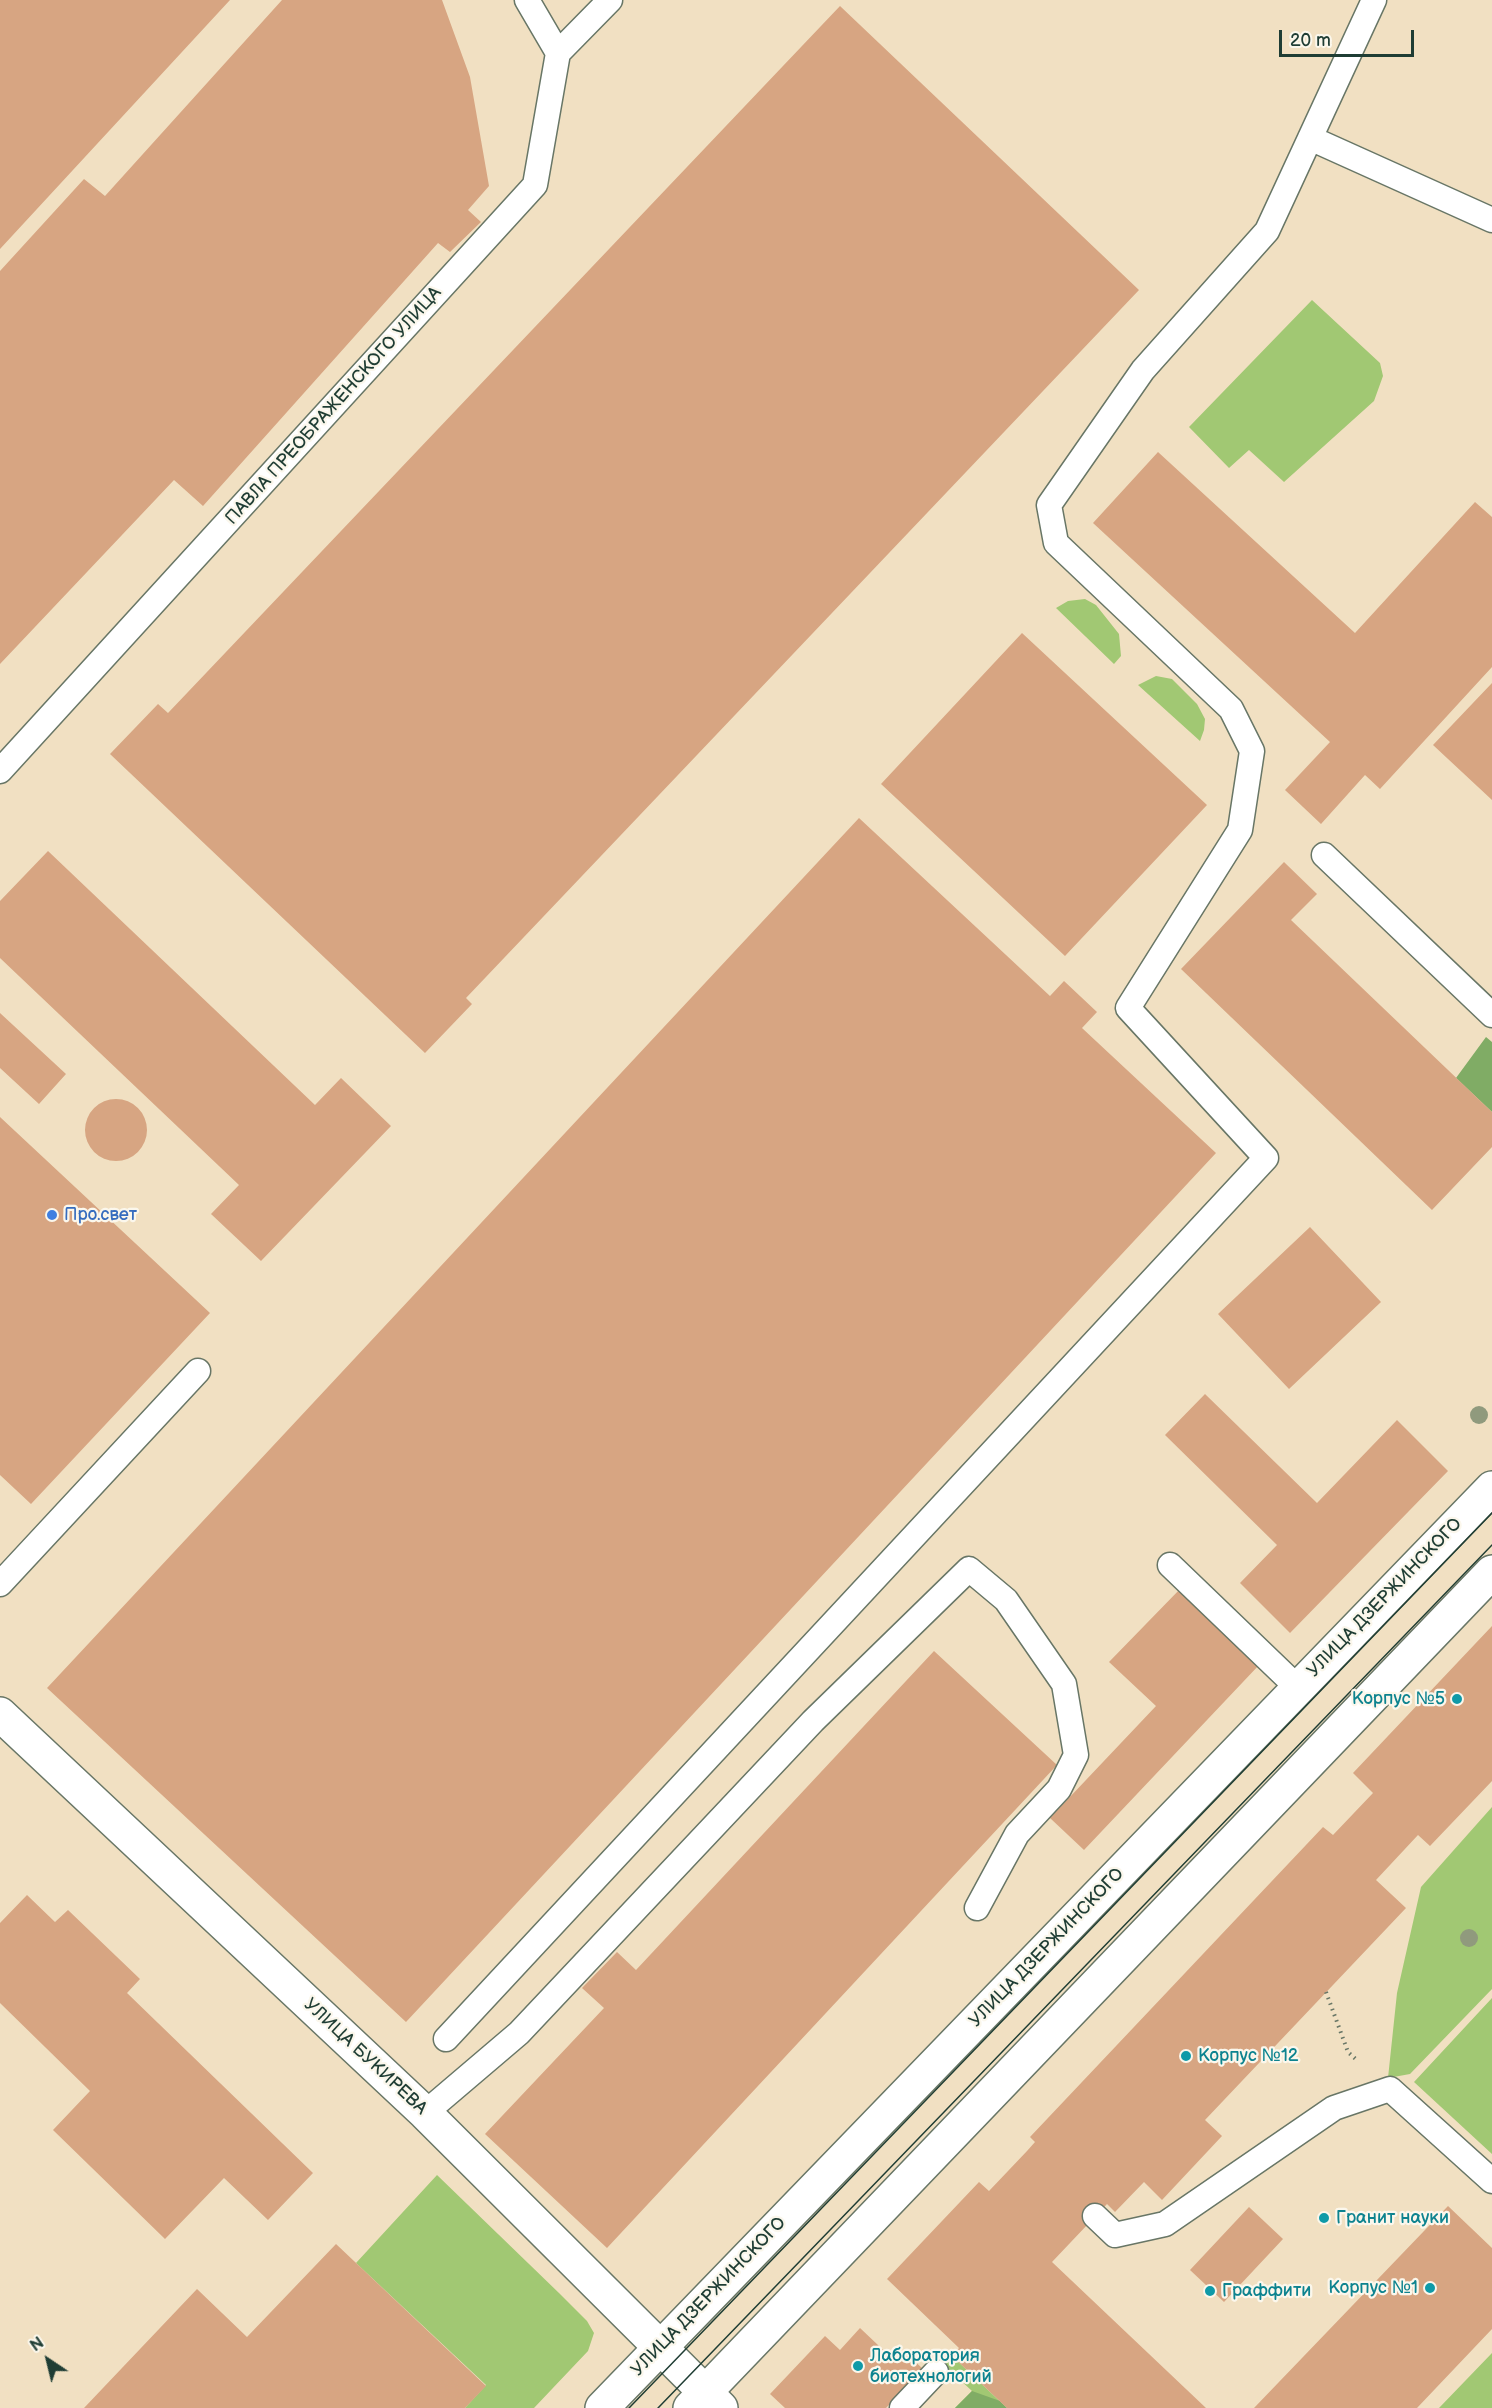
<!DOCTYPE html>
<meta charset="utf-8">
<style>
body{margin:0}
#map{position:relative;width:1492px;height:2408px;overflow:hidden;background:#f1e0c2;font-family:"Balsamiq Sans",sans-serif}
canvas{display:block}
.north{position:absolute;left:18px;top:2330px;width:60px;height:60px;-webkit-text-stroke:4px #fbf7ec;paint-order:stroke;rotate:325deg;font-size:16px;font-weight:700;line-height:24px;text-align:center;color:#1f3d34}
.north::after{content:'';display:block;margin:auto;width:21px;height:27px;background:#1f3d34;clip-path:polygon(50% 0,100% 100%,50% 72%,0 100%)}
.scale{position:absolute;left:1279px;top:30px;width:135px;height:27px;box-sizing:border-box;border:3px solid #1f3d34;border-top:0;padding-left:8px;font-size:18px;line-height:21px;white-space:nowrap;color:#1f3d34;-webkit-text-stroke:4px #fbf7ec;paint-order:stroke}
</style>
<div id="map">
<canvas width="1492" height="2408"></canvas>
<div class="north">N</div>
<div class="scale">20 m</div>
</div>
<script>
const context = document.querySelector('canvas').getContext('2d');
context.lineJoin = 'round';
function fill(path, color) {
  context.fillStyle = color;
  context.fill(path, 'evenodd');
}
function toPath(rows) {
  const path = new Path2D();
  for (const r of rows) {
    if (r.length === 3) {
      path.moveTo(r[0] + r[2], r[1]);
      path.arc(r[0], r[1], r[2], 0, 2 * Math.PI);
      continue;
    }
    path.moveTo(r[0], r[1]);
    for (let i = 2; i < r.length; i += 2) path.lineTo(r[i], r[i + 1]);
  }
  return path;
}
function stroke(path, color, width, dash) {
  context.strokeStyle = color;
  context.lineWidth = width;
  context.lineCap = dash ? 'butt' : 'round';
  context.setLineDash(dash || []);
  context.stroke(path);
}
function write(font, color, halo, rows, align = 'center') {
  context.font = font + ' "Balsamiq Sans",sans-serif';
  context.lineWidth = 4.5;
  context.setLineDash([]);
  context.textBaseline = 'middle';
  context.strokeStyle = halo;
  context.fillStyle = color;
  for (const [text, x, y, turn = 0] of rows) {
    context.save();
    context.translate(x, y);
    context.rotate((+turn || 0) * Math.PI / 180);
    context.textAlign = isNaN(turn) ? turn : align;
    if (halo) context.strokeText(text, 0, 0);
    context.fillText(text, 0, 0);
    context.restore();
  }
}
fill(toPath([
 [1312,300,1380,363,1383,376,1374,401,1284,482,1249,450,1229,468,1189,427],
 [1085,599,1096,605,1119,634,1121,656,1114,664,1056,608,1068,601],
 [1156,676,1172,679,1197,704,1205,719,1204,730,1200,741,1138,685],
 [1492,1807,1492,1989,1410,2074,1388,2078,1397,1993,1421,1887],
 [1492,1998,1492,2154,1414,2082],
 [437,2175,559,2293,587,2321,594,2333,588,2351,534,2408,465,2408,486,2385,356,2263],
 [1492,2353,1492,2408,1439,2408],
 [952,2356,1007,2408,955,2408,972,2391,944,2365]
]), '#a1c873');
fill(toPath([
 [1486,1037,1492,1042,1492,1112,1456,1078],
 [972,2391,1000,2401,1007,2408,955,2408]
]), '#80ac65');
fill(toPath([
 [0,0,230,0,0,249],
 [282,0,442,0,470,77,489,186,468,210,481,222,450,252,438,243,203,506,174,480,0,664,0,271,84,179,105,196],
 [840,6,1139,290,466,998,472,1004,425,1053,110,754,158,704,168,713],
 [1158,452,1355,633,1475,502,1492,517,1492,667,1380,789,1365,775,1321,824,1285,790,1330,742,1093,523],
 [1022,633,1207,805,1065,956,881,784],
 [1492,683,1492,800,1433,745],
 [859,818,1050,996,1064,981,1097,1012,1082,1028,1216,1153,406,2022,47,1688],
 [48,851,315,1105,341,1078,391,1126,261,1261,211,1214,239,1185,0,958,0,901],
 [1284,862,1317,894,1291,920,1492,1112,1492,1147,1432,1210,1181,969],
 [0,1013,66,1074,39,1104,0,1068],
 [116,1130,31],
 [0,1117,210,1313,31,1504,0,1475],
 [1310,1227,1381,1302,1289,1389,1218,1314],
 [1205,1394,1317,1503,1397,1420,1448,1471,1290,1633,1240,1583,1277,1545,1165,1435],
 [1181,1588,1260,1664,1084,1850,1050,1818,1156,1706,1109,1662],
 [1492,1626,1492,1781,1430,1846,1418,1835,1376,1880,1406,1908,1205,2120,1222,2136,1162,2200,1144,2182,1115,2212,1107,2204,1052,2262,1206,2408,1007,2408,952,2356,959,2348,887,2279,979,2182,989,2191,1027,2151,1035,2142,1030,2137,1323,1827,1333,1835,1373,1793,1353,1773],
 [934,1651,1057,1765,607,2248,485,2134,604,2008,582,1988,617,1952,636,1970],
 [27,1895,55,1922,68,1910,140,1979,127,1993,313,2173,268,2220,224,2178,165,2239,53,2130,90,2091,0,2003,0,1923],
 [1448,2206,1492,2248,1492,2329,1417,2408,1254,2408],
 [1249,2207,1283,2239,1224,2302,1190,2270],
 [336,2244,486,2386,465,2408,84,2408,197,2289,247,2337],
 [860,2328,897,2363,906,2353,923,2369,886,2408,785,2408,770,2394,825,2336,840,2350]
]), '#d7a582');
const service = toPath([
 [558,53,610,0],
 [1310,138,1492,220],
 [0,771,535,185,558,53,527,0],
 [1324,855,1492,1015],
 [1170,1565,1298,1688],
 [0,1584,198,1371],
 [446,2039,1266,1158,1128,1008,1240,830,1252,751,1231,709,1056,543,1049,505,1143,370,1267,231,1374,0],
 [425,2113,519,2033,813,1721,969,1569,1006,1600,1064,1684,1076,1755,1059,1789,1017,1834,977,1908],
 [1095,2216,1115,2235,1165,2224,1334,2108,1390,2089,1492,2181],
 [902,2408,936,2372]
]);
const minor = toPath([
 [0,1714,425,2113,721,2408]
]);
const secondary = toPath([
 [602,2408,1492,1488],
 [690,2408,1492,1572]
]);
stroke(service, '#687666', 27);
stroke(minor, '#687666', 36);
stroke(secondary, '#687666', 36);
stroke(toPath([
 [1326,1992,1348,2052,1358,2061]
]), '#687666', 4, [1.5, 4.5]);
stroke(service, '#fff', 24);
stroke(minor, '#fff', 33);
stroke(secondary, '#fff', 33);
stroke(toPath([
 [629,2408,1492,1513],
 [658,2408,1492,1545]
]), '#1f3d34', 1.5);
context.fillStyle = '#909a7d';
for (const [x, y] of [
 [1479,1415],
 [1469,1938]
]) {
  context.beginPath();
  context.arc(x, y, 9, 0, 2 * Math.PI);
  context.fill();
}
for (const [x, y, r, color] of [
 [52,1215,6,"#3f7fe0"],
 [1457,1699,6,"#0f9aa8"],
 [1186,2056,6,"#0f9aa8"],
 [1324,2218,6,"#0f9aa8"],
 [1430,2288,6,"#0f9aa8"],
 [1210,2291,6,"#0f9aa8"],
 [858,2366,6,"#0f9aa8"]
]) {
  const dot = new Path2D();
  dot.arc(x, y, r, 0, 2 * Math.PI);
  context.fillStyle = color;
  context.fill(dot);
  stroke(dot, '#fbf7ec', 2);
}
write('18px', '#1f3d34', '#fbf7ec', [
 ["ПАВЛА ПРЕОБРАЖЕНСКОГО УЛИЦА",334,406,-48],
 ["УЛИЦА ДЗЕРЖИНСКОГО",1385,1598,-46],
 ["УЛИЦА ДЗЕРЖИНСКОГО",1047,1948,-46],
 ["УЛИЦА БУКИРЕВА",365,2057,43],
 ["УЛИЦА ДЗЕРЖИНСКОГО",709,2297,-46]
]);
write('18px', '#366cbe', '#fbf7ec', [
 ["Про.свет",64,1215]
], 'left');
write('18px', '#0d838f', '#fbf7ec', [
 ["Корпус №5",1445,1699,"right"],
 ["Корпус №12",1198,2056],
 ["Гранит науки",1336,2218],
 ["Корпус №1",1418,2288,"right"],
 ["Граффити",1222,2291],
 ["Лаборатория",870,2356],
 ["биотехнологий",870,2377]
], 'left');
</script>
